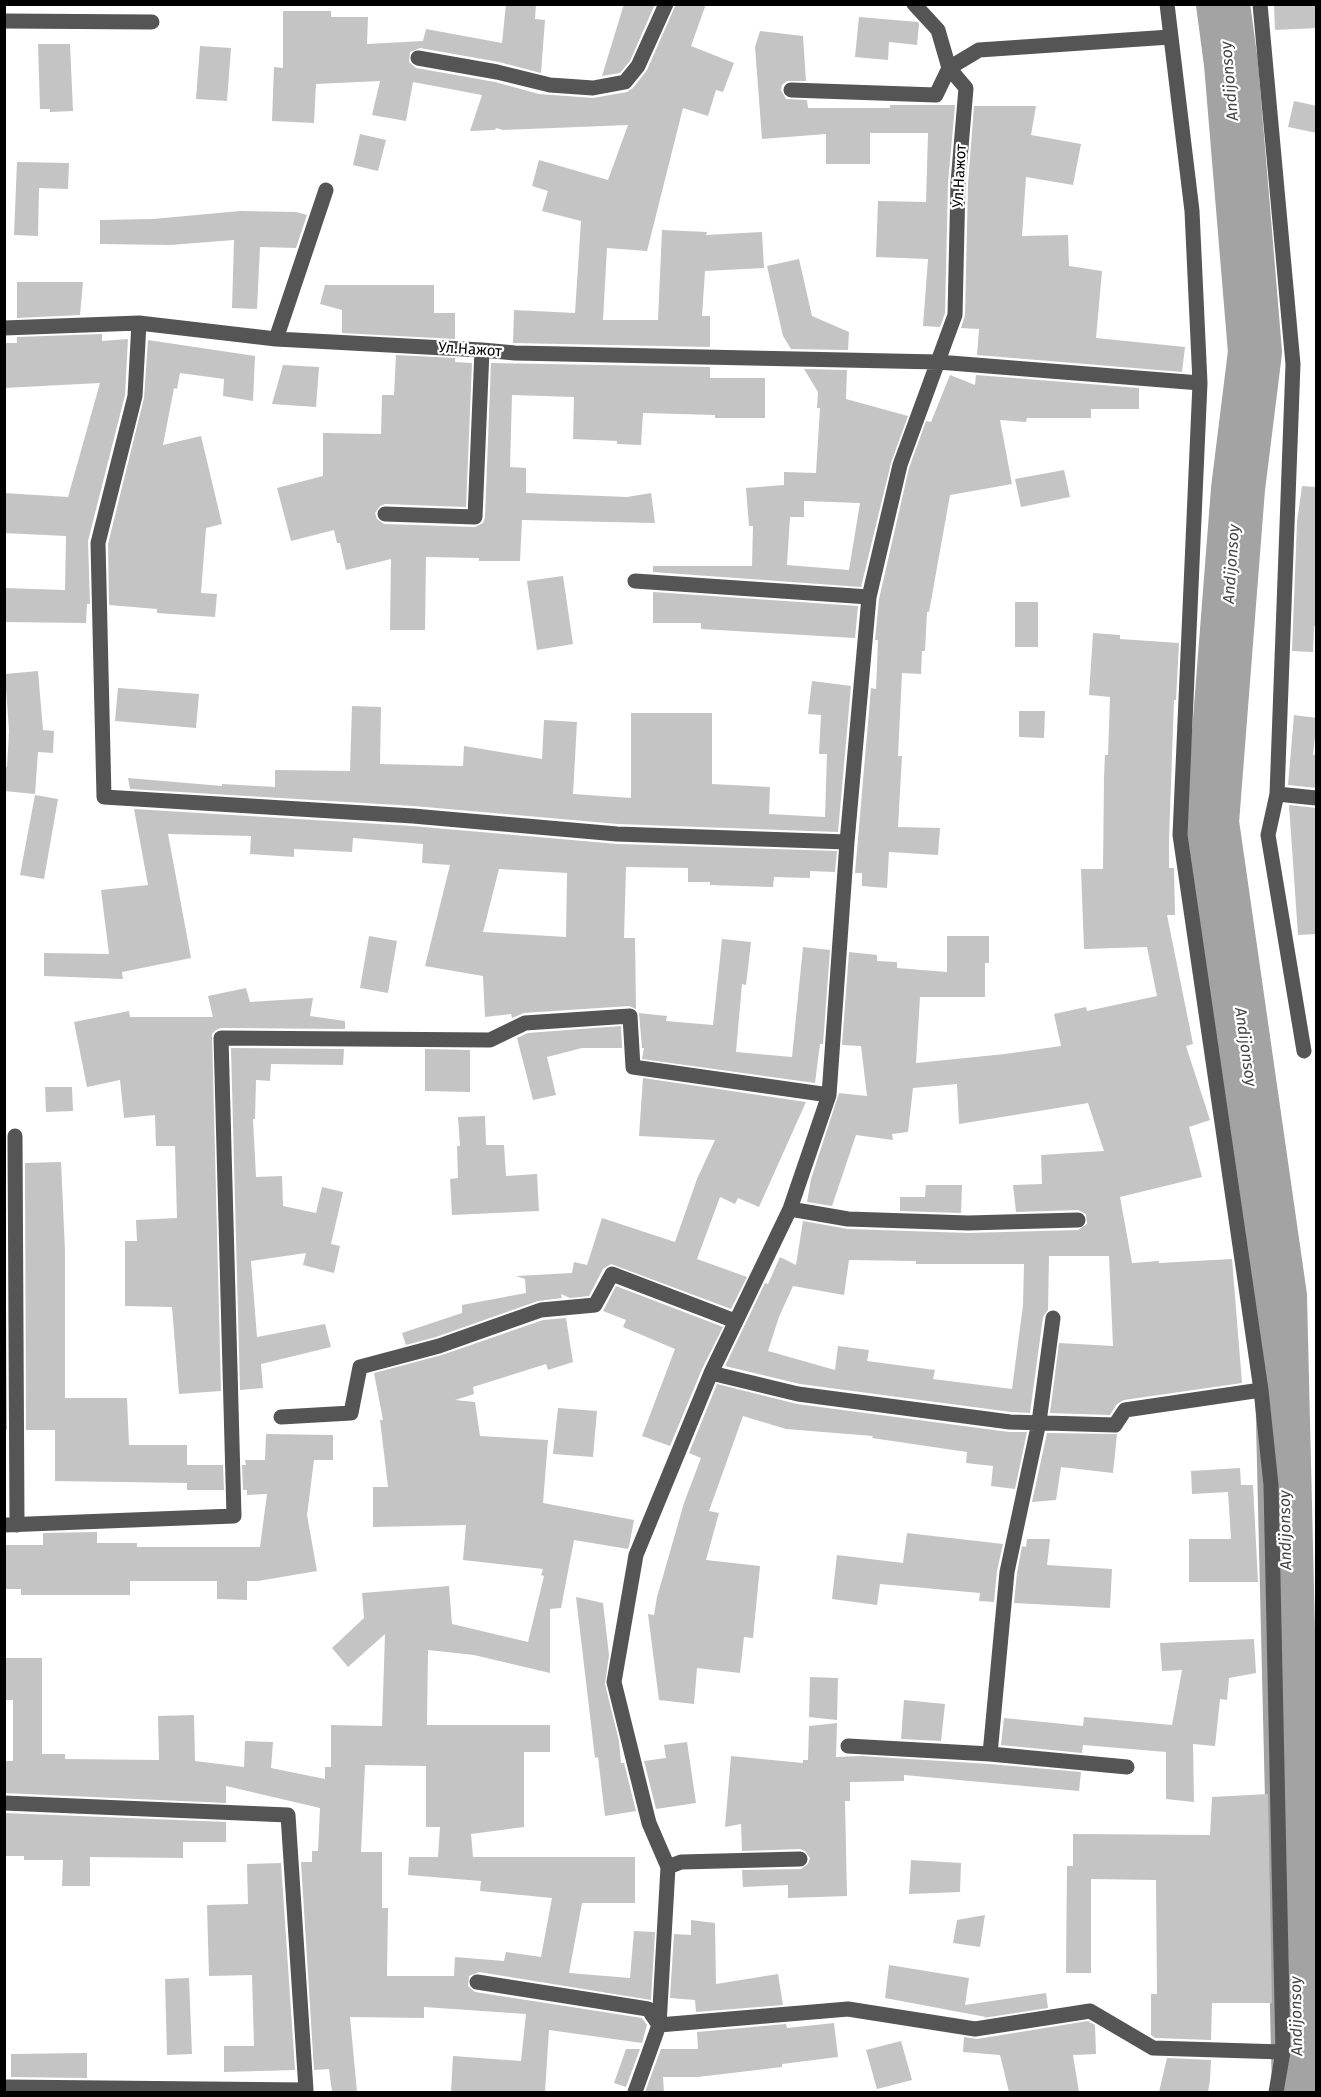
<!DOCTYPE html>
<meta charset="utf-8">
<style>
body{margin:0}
#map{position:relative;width:1321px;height:2097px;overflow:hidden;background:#fff;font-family:"Fira Sans",sans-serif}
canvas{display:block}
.frame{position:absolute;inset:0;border:6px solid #000;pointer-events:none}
</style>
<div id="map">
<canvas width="1321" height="2097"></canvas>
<div class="frame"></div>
</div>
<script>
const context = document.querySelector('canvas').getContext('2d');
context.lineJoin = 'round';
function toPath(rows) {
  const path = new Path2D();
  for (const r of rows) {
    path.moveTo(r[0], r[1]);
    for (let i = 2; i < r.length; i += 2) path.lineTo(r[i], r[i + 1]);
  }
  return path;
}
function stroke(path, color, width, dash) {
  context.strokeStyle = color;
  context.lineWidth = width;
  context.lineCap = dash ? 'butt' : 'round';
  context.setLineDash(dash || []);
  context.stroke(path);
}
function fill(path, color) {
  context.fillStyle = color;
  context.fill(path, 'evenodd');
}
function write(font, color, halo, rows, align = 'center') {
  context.font = font + ' "Fira Sans",sans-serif';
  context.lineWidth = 4.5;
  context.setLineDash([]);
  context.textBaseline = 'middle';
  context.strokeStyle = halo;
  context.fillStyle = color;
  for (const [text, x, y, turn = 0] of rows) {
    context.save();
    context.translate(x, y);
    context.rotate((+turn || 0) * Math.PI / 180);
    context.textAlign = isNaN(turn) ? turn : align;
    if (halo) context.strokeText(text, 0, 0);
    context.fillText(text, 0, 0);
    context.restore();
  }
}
stroke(toPath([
 [1223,4,1231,64,1255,352,1238,489,1212,822,1280,1296,1299,2092]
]), '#a3a3a3', 54);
fill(toPath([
 [506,4,536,4,535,19,545,20,541,73,499,62,420,48,410,52,409,62,416,68,495,82,539,94,593,98,627,92,633,88,647,70,676,4,706,4,691,46,734,63,723,92,716,90,708,116,683,108,647,251,607,248,603,320,658,320,662,230,707,232,706,235,762,232,764,268,705,271,702,316,710,316,710,347,513,343,514,310,575,313,581,221,542,211,548,191,532,186,539,160,608,180,628,125,503,130,496,128,495,130,470,131,482,95,413,82,406,121,372,115,380,81,316,84,314,123,272,121,274,67,283,68,283,11,331,11,331,17,368,17,367,44,423,41,426,29,502,43],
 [624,4,655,4,630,61,620,73,602,76],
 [1274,4,1317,4,1317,28,1275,30],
 [859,17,918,22,919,24,917,45,889,42,888,60,855,57],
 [760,31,803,36,806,81,787,81,782,85,781,90,786,99,807,100,808,108,890,108,890,105,955,105,948,183,945,313,940,327,923,326,928,259,876,257,878,201,926,202,928,133,870,133,870,164,826,164,826,134,762,139,755,47],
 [38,44,70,44,73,111,50,112,50,109,40,109],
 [200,46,231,48,227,101,196,99],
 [1294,101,1317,106,1317,133,1288,127],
 [974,106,1036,106,1031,135,1081,144,1073,185,1026,177,1022,236,1068,235,1069,266,1102,271,1096,338,1185,347,1182,372,977,355,979,329,961,328,965,315,968,184],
 [360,134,386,140,378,171,353,165],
 [17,162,69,163,68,189,39,188,38,236,14,235],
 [240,211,296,212,307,215,296,248,260,247,257,309,232,308,234,240,170,245,100,244,100,220,153,219],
 [799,259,812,316,849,332,848,350,791,349,783,336,767,266],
 [17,282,83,282,80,315,17,318],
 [325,285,434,285,434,313,455,313,455,339,342,333,342,310,320,304],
 [102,334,102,341,128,339,125,395,88,541,90,604,87,604,86,623,4,622,4,588,65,590,66,536,4,533,4,493,68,497,100,383,4,388,4,343,17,343,17,337],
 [148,340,255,356,253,401,223,396,224,379,180,373,177,389,174,388,163,445,201,436,222,524,206,528,201,593,217,594,215,617,157,613,157,609,109,605,108,544,144,398],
 [396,355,455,358,455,362,472,363,466,507,385,504,380,506,375,513,377,519,384,524,475,527,483,523,485,517,491,363,710,367,710,378,765,378,765,418,715,418,715,415,643,413,641,445,617,444,617,441,573,439,574,397,512,395,510,467,526,468,526,493,627,497,651,493,655,523,522,520,520,561,479,561,479,558,426,557,425,630,390,630,391,559,346,570,340,543,337,543,334,530,291,541,277,488,323,476,323,433,381,434,382,395,394,395],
 [283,365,319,367,316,407,272,404],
 [804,369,847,370,846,399,908,416,891,463,861,587,653,572,653,566,752,566,753,526,749,526,746,488,784,485,784,472,816,473,820,408,817,408,818,392],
 [804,501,860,503,849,570,787,565,790,517,804,517],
 [950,375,975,385,976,375,1139,388,1139,409,1091,409,1091,418,1027,418,1026,422,1000,420,1012,484,950,495,929,612,927,612,925,651,922,651,921,674,902,673,898,756,902,756,898,827,940,828,938,855,889,852,887,888,862,886,862,873,855,873,871,688,876,689,878,640,875,640,879,599,909,468,926,421,931,422],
 [1064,470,1070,497,1021,507,1015,479],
 [1302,486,1317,487,1317,626,1314,626,1313,652,1292,651,1297,522],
 [563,576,573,644,537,650,527,581],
 [653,592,858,606,855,638,701,629,701,623,653,623],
 [1015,602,1038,602,1038,647,1015,647],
 [1093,633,1120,635,1120,639,1179,643,1176,700,1174,700,1169,839,1169,868,1174,868,1175,915,1167,915,1193,1044,1186,1046,1210,1120,1189,1127,1202,1177,1120,1197,1132,1263,1159,1261,1159,1263,1232,1259,1242,1383,1124,1400,1117,1404,1110,1415,1050,1413,1059,1343,1113,1346,1109,1256,1049,1256,1048,1310,1043,1317,1030,1413,1011,1412,800,1384,725,1366,765,1283,768,1284,780,1257,796,1265,803,1221,848,1229,968,1233,1078,1230,1087,1224,1086,1214,1078,1210,1016,1212,1013,1185,1042,1184,1041,1155,1104,1151,1088,1103,959,1124,957,1084,913,1088,908,1132,892,1134,893,1140,856,1135,832,1206,807,1202,811,1179,839,1093,867,1096,861,1046,842,1045,849,952,877,955,877,961,897,962,897,968,947,972,947,936,989,936,989,963,985,963,985,997,920,997,916,1063,1005,1054,1061,1046,1054,1014,1086,1007,1087,1011,1157,996,1147,947,1084,949,1081,869,1103,869,1104,777,1105,755,1108,755,1110,697,1089,695],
 [849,1260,916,1261,916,1264,1024,1264,1023,1305,1012,1389,933,1379,935,1370,867,1361,869,1350,838,1346,835,1370,768,1351,779,1317,793,1286,844,1295],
 [38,671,43,730,54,731,53,753,38,752,35,794,4,791,4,767,7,767,9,731,5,674],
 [812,681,851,686,838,832,618,824,414,806,130,789,128,778,222,786,222,784,275,787,275,770,350,771,352,706,381,707,380,764,463,766,464,746,542,759,544,720,577,722,573,794,631,798,631,713,712,713,712,784,770,787,769,814,825,817,827,754,819,754,821,715,808,714],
 [118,688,199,694,196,728,115,721],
 [1019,711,1045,711,1044,738,1019,737],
 [1294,715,1317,718,1313,755,1317,755,1317,788,1288,785],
 [35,795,58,799,44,879,20,875],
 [1289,805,1317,808,1317,934,1298,935],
 [134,809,412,826,617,844,837,851,835,872,810,871,810,878,774,877,773,887,710,885,710,882,688,882,688,868,626,867,624,938,635,938,636,1009,629,1006,524,1013,512,1018,511,1014,485,1017,483,976,425,966,450,865,422,863,423,844,353,838,352,852,294,849,294,857,250,854,251,836,168,834,191,958,122,972,123,979,44,976,44,953,109,954,101,890,148,885],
 [499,869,567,873,566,937,483,932],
 [369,936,397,941,388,993,360,988],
 [722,939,751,942,746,985,742,984,736,1052,792,1057,803,947,830,950,823,1044,820,1044,815,1083,642,1059,644,1048,642,1048,639,1013,667,1016,666,1021,713,1025],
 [246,988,250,1002,313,998,310,1016,345,1021,345,1029,221,1028,216,1030,212,1034,221,1391,179,1394,172,1307,125,1306,125,1241,137,1241,136,1220,177,1218,175,1146,156,1146,155,1115,124,1118,120,1080,87,1087,74,1022,129,1011,130,1017,213,1017,208,996],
 [621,1026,622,1048,582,1048,547,1057,556,1095,533,1100,517,1038,528,1033],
 [231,1048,344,1049,343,1065,271,1064,270,1081,256,1080,255,1119,253,1119,256,1177,282,1176,283,1206,316,1213,322,1187,343,1192,331,1244,340,1246,334,1273,303,1265,306,1253,251,1261,257,1337,325,1324,331,1347,261,1364,263,1388,240,1390],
 [425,1049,470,1050,470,1092,425,1091],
 [643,1078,806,1102,759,1207,738,1198,735,1204,720,1197,697,1259,747,1277,731,1309,611,1264,603,1269,589,1296,570,1298,561,1294,562,1298,538,1301,436,1337,406,1345,402,1333,462,1313,462,1305,526,1293,525,1279,516,1276,572,1273,574,1262,587,1265,602,1218,675,1242,697,1179,715,1140,639,1136],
 [45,1087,72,1087,73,1111,46,1112],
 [485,1116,486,1145,504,1145,506,1176,537,1174,539,1211,452,1215,450,1179,458,1178,457,1146,460,1146,458,1117],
 [61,1162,65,1251,65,1398,127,1398,129,1445,187,1445,187,1465,223,1465,224,1490,187,1490,187,1483,55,1481,55,1430,26,1430,25,1163],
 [4,1164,5,1164,7,1430,4,1430],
 [926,1185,962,1185,961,1213,900,1211,900,1197,925,1197],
 [616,1286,723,1327,702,1369,670,1446,642,1436,675,1349,623,1327,626,1320,603,1311],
 [566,1318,573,1362,548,1370,546,1364,473,1387,474,1394,455,1400,475,1402,480,1436,548,1440,543,1503,634,1520,629,1546,628,1549,574,1540,561,1608,550,1609,550,1673,474,1655,428,1650,427,1725,550,1725,550,1752,524,1752,524,1827,471,1834,473,1857,635,1857,635,1903,582,1903,569,1973,630,1978,634,1931,655,1932,651,2000,479,1972,469,1976,468,1986,475,1992,642,2018,647,2025,642,2043,549,2030,545,2092,451,2092,453,2056,521,2061,526,2014,424,2007,424,2018,350,2017,357,2092,332,2092,329,2069,314,2070,301,1862,312,1862,312,1851,318,1851,320,1808,226,1786,226,1803,4,1793,4,1761,13,1761,13,1700,4,1700,4,1658,42,1658,42,1754,65,1754,65,1759,159,1760,158,1716,194,1715,195,1761,244,1767,245,1741,273,1742,271,1768,325,1779,325,1767,331,1767,331,1725,382,1726,385,1634,348,1667,332,1648,364,1618,362,1593,449,1586,452,1624,528,1642,544,1576,541,1575,543,1569,463,1560,466,1525,373,1527,373,1487,388,1487,380,1420,383,1420,374,1373,442,1355,543,1320],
 [365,1765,426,1766,426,1827,440,1827,438,1857,409,1857,408,1875,481,1881,480,1891,552,1898,541,1957,506,1952,504,1961,455,1957,454,1976,387,1976,388,1908,382,1908,382,1852,361,1852],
 [717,1384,797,1404,1009,1432,1027,1432,1015,1489,991,1486,993,1466,966,1463,967,1452,872,1438,873,1436,786,1429,743,1416,709,1511,719,1513,706,1560,760,1566,753,1638,744,1637,740,1673,697,1668,694,1704,659,1700,648,1614,654,1615,657,1597,684,1503,701,1458,689,1453],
 [558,1408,597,1411,593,1457,553,1454],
 [1047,1433,1117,1434,1113,1473,1061,1467,1056,1500,1032,1502],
 [266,1434,333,1435,333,1460,314,1460,307,1515,317,1571,258,1581,247,1581,247,1600,217,1599,217,1581,130,1581,130,1595,21,1595,21,1589,4,1589,4,1545,43,1545,43,1533,97,1532,97,1543,137,1543,137,1547,260,1547,267,1494,247,1495,247,1490,243,1490,242,1465,246,1465,245,1460,265,1460],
 [1240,1468,1241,1485,1253,1485,1258,1582,1189,1582,1189,1539,1231,1539,1228,1492,1192,1494,1191,1471],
 [907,1533,1003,1544,997,1571,994,1602,979,1601,980,1593,880,1584,877,1605,832,1599,837,1555,903,1563],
 [1027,1539,1050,1539,1047,1565,1112,1569,1110,1608,1014,1603,1017,1573,1022,1546,1026,1547],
 [576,1597,603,1603,609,1655,605,1684,619,1741,621,1763,624,1763,636,1811,605,1816,598,1757,595,1758],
 [1254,1639,1256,1673,1229,1678,1227,1700,1220,1699,1215,1746,1193,1744,1194,1802,1166,1799,1166,1752,1083,1745,1082,1753,1001,1745,1004,1718,1083,1726,1084,1717,1172,1725,1182,1670,1162,1671,1160,1643],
 [810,1677,838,1678,837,1720,809,1717],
 [904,1700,945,1704,941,1741,901,1739],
 [837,1723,836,1757,861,1756,989,1764,1081,1772,1079,1791,904,1775,904,1781,850,1782,850,1801,845,1801,847,1896,788,1898,788,1885,743,1887,742,1870,801,1869,808,1864,810,1858,805,1851,800,1849,742,1851,741,1824,725,1827,731,1756,803,1763,803,1760,808,1760,809,1726],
 [687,1742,696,1803,656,1809,644,1761,666,1758,664,1745],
 [1268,1794,1272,2003,1212,2003,1211,2040,1155,2038,1151,2035,1151,1994,1157,1994,1156,1880,1091,1879,1091,1973,1066,1973,1067,1866,1073,1866,1073,1834,1210,1835,1212,1797],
 [4,1813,226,1822,226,1842,183,1842,183,1858,90,1857,90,1886,62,1886,63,1860,24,1860,24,1856,4,1856],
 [911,1860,961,1863,960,1892,909,1894],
 [281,1863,295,2070,224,2072,224,2046,254,2046,252,1975,209,1976,207,1905,248,1904,247,1864],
 [985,1915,980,1947,953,1943,957,1920],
 [691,1920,715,1923,716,1984,778,1974,783,2005,696,2012,695,2000,670,1998,674,1934,691,1935],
 [889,1965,969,1978,965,2005,1046,1993,1048,2008,983,2018,986,2017,885,1998],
 [189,1978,192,2054,167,2055,165,1979],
 [1088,2021,1095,2025,1096,2054,1073,2055,1079,2092,1009,2092,1000,2055,963,2052,964,2037,977,2039],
 [834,2023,838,2057,782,2064,782,2067,698,2077,663,2077,664,2092,645,2092,661,2049,698,2049,697,2032,786,2024,787,2028],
 [901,2041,912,2080,877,2089,866,2050],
 [626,2049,640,2049,626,2087,614,2083],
 [87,2053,87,2078,11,2077,11,2054],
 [1167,2058,1211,2060,1210,2080,1208,2092,1159,2092]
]), '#c4c4c4');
stroke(toPath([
 [1167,4,1192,211,1200,383,1180,835,1261,1390,1271,1485,1283,2052,1276,2092],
 [1260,4,1293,364,1277,794,1268,835,1304,1051],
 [4,21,152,22],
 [418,58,497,72,550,85,593,88,625,82,638,66,666,4],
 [791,90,936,95,949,68,979,50,1170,37],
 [139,323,135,396,98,543,104,797,413,816,617,834,847,842],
 [4,328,139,323,276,339,482,350,515,353,938,362,1200,383],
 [276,339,326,190],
 [385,514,475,517,482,350],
 [635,581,869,597],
 [1277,794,1316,798],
 [15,1136,17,1525],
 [790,1209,848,1219,968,1223,1078,1220],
 [711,1373,798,1394,1010,1422,1115,1425,1125,1410,1261,1390],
 [281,1417,351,1413,360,1367,439,1346,541,1310,595,1305,612,1274,735,1321],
 [4,1525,234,1516,221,1038,490,1040,525,1023,630,1016,633,1067,829,1095],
 [848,1746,990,1754,1127,1767],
 [990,1754,1007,1572,1039,1422,1053,1318],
 [4,1803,288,1815,306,2090,4,2087],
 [668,1867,681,1862,800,1859],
 [477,1982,648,2009,659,2025,848,2009,975,2029,1090,2011,1153,2048,1283,2052],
 [635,2092,659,2025,668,1867,649,1823,614,1682,636,1555,711,1373,790,1209,829,1095,847,842,869,597,900,465,955,315,958,183,966,88,949,68,938,30,914,4]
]), '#555', 15);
write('15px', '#000', '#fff', [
 ["Ул.Нажот",960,176,-87],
 ["Ул.Нажот",470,350,4]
]);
write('italic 16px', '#444', '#fff', [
 ["Andijonsoy",1230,81,-95],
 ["Andijonsoy",1232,564,-86],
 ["Andijonsoy",1245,1047,82],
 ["Andijonsoy",1286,1530,-91],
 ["Andijonsoy",1297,2016,-91]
]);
</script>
